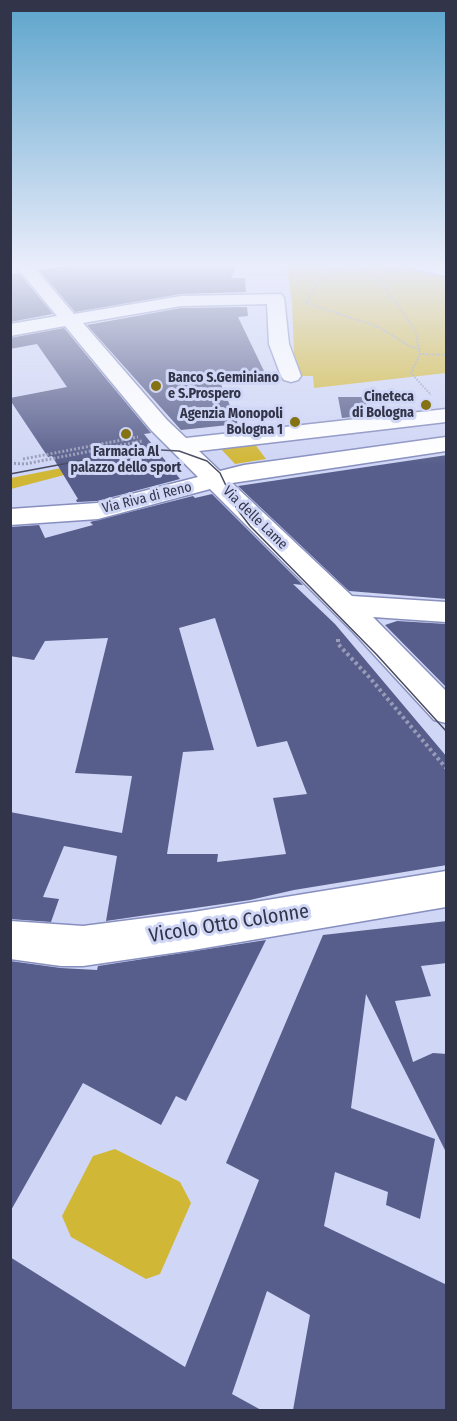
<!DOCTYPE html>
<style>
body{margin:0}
#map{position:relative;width:457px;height:1421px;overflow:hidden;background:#d0d6f6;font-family:"Fira Sans Condensed",sans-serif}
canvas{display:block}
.frame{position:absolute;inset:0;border:12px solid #323549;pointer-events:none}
</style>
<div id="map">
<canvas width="457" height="1421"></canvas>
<div class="frame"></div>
</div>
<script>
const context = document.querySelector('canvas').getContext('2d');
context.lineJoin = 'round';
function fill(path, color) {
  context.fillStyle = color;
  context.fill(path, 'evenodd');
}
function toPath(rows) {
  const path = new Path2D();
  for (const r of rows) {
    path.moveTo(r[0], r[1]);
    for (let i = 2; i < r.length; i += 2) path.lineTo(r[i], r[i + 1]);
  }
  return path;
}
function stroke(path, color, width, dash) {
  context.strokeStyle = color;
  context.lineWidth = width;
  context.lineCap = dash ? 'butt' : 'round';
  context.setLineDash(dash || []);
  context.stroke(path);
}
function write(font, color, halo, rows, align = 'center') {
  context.font = font + ' "Fira Sans Condensed",sans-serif';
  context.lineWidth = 6;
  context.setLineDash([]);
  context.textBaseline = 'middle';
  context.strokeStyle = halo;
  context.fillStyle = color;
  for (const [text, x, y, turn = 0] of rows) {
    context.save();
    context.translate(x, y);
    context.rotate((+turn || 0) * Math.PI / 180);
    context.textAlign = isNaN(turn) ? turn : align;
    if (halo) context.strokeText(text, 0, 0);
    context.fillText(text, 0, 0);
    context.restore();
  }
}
fill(toPath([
 [287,266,407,266,446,273,446,373,314,388,313,376,300,376,294,355,292,303],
 [254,443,266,459,235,464,220,448],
 [159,452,68,474,11,489,11,478,132,454],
 [115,1149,180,1182,191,1203,160,1274,146,1279,71,1237,62,1216,93,1156]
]), '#d1b736');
fill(toPath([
 [66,266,236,266,231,278,245,278,246,292,181,294,75,312,39,270],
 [19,273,53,314,10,322,10,274],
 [247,307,248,316,238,317,264,371,216,373,238,424,181,430,87,325,181,308],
 [64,328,151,433,144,434,180,479,97,501,77,502,76,500,78,499,52,456,48,457,10,400,10,398,67,387,37,344,10,349,10,338],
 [338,397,364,397,370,415,342,418],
 [447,455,447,599,349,591,238,486],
 [212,494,303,585,293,584,335,624,447,757,447,865,294,890,250,900,106,921,117,856,64,846,43,897,59,899,51,922,10,919,10,812,122,833,132,776,75,773,108,638,45,641,34,660,10,656,10,527,39,525,45,538,93,525,90,522,193,496,195,498],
 [215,618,257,747,287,741,307,794,273,798,286,854,217,862,218,854,167,854,183,752,214,750,179,628],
 [397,621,447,624,447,688,385,625],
 [447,921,447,963,421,966,431,996,395,1001,413,1062,433,1053,447,1054,447,1154,366,994,351,1108,435,1139,420,1219,386,1205,388,1192,335,1172,324,1226,447,1285,447,1410,293,1410,310,1315,267,1291,232,1394,261,1410,10,1410,10,1257,185,1367,259,1180,226,1163,323,935],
 [266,940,186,1101,176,1096,161,1125,83,1083,10,1212,10,961,61,968,97,970,98,966]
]), '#585e8b');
const minor = toPath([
 [16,266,33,266,74,314,181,296,281,294,284,298,289,344,301,376,298,380,291,382,284,380,281,376,269,344,267,304,181,306,83,323,167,420,186,438,446,409,446,422,199,451,220,471,244,465,446,437,446,451,232,483,352,596,446,602,446,622,373,617,446,691,446,723,434,720,353,632,210,489,98,519,10,525,10,509,97,503,198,477,151,430,65,326,10,336,10,324,57,316,16,266],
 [412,266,446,266,446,276,414,269,412,266],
 [446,871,446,907,193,950,83,966,61,966,10,959,10,921,83,926,193,912,446,871]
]);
stroke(minor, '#878fbf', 3);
stroke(toPath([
 [338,266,321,280,306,303,379,327,409,346,419,349],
 [358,266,380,280,415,330,420,354,411,373,431,395],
 [375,266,401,272],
 [333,271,347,266],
 [420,354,446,355]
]), '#989cb8', 2, [1.5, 1.5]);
stroke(toPath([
 [23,459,138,437],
 [10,463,25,464,142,441]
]), '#989cb8', 3, [2, 2]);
stroke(toPath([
 [338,639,338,644,370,678,446,768]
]), '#989cb8', 4, [3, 3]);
fill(minor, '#fff');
stroke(toPath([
 [10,474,143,449,179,451,207,461,220,473,237,509,250,526,377,655,446,731]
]), '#484b61', 1.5);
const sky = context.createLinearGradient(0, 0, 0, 465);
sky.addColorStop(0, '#5ca4cc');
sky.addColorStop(0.57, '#eaedfb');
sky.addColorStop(1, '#eaedfb00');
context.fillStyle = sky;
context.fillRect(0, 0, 457, 465);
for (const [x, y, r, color] of [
 [156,386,6,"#847213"],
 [426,405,6,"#847213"],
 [295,422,6,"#847213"],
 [126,434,6,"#847213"]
]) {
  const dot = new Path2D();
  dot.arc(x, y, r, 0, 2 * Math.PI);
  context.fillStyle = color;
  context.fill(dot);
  stroke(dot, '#d0d6f6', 2);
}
write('bold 14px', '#323549', '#d0d6f6', [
 ["Banco S.Geminiano",168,378,"left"],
 ["e S.Prospero",168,394,"left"],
 ["Cineteca",414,397],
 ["di Bologna",414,413],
 ["Agenzia Monopoli",283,414],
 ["Bologna 1",283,430],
 ["Farmacia Al",126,452,"center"],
 ["palazzo dello sport",126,468,"center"]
], 'right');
write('14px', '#323549', '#d0d6f6', [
 ["Via Riva di Reno",147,498,-14],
 ["Via delle Lame",255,518,44]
]);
write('20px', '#323549', '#d0d6f6', [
 ["Vicolo Otto Colonne",229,924,-9]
]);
</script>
